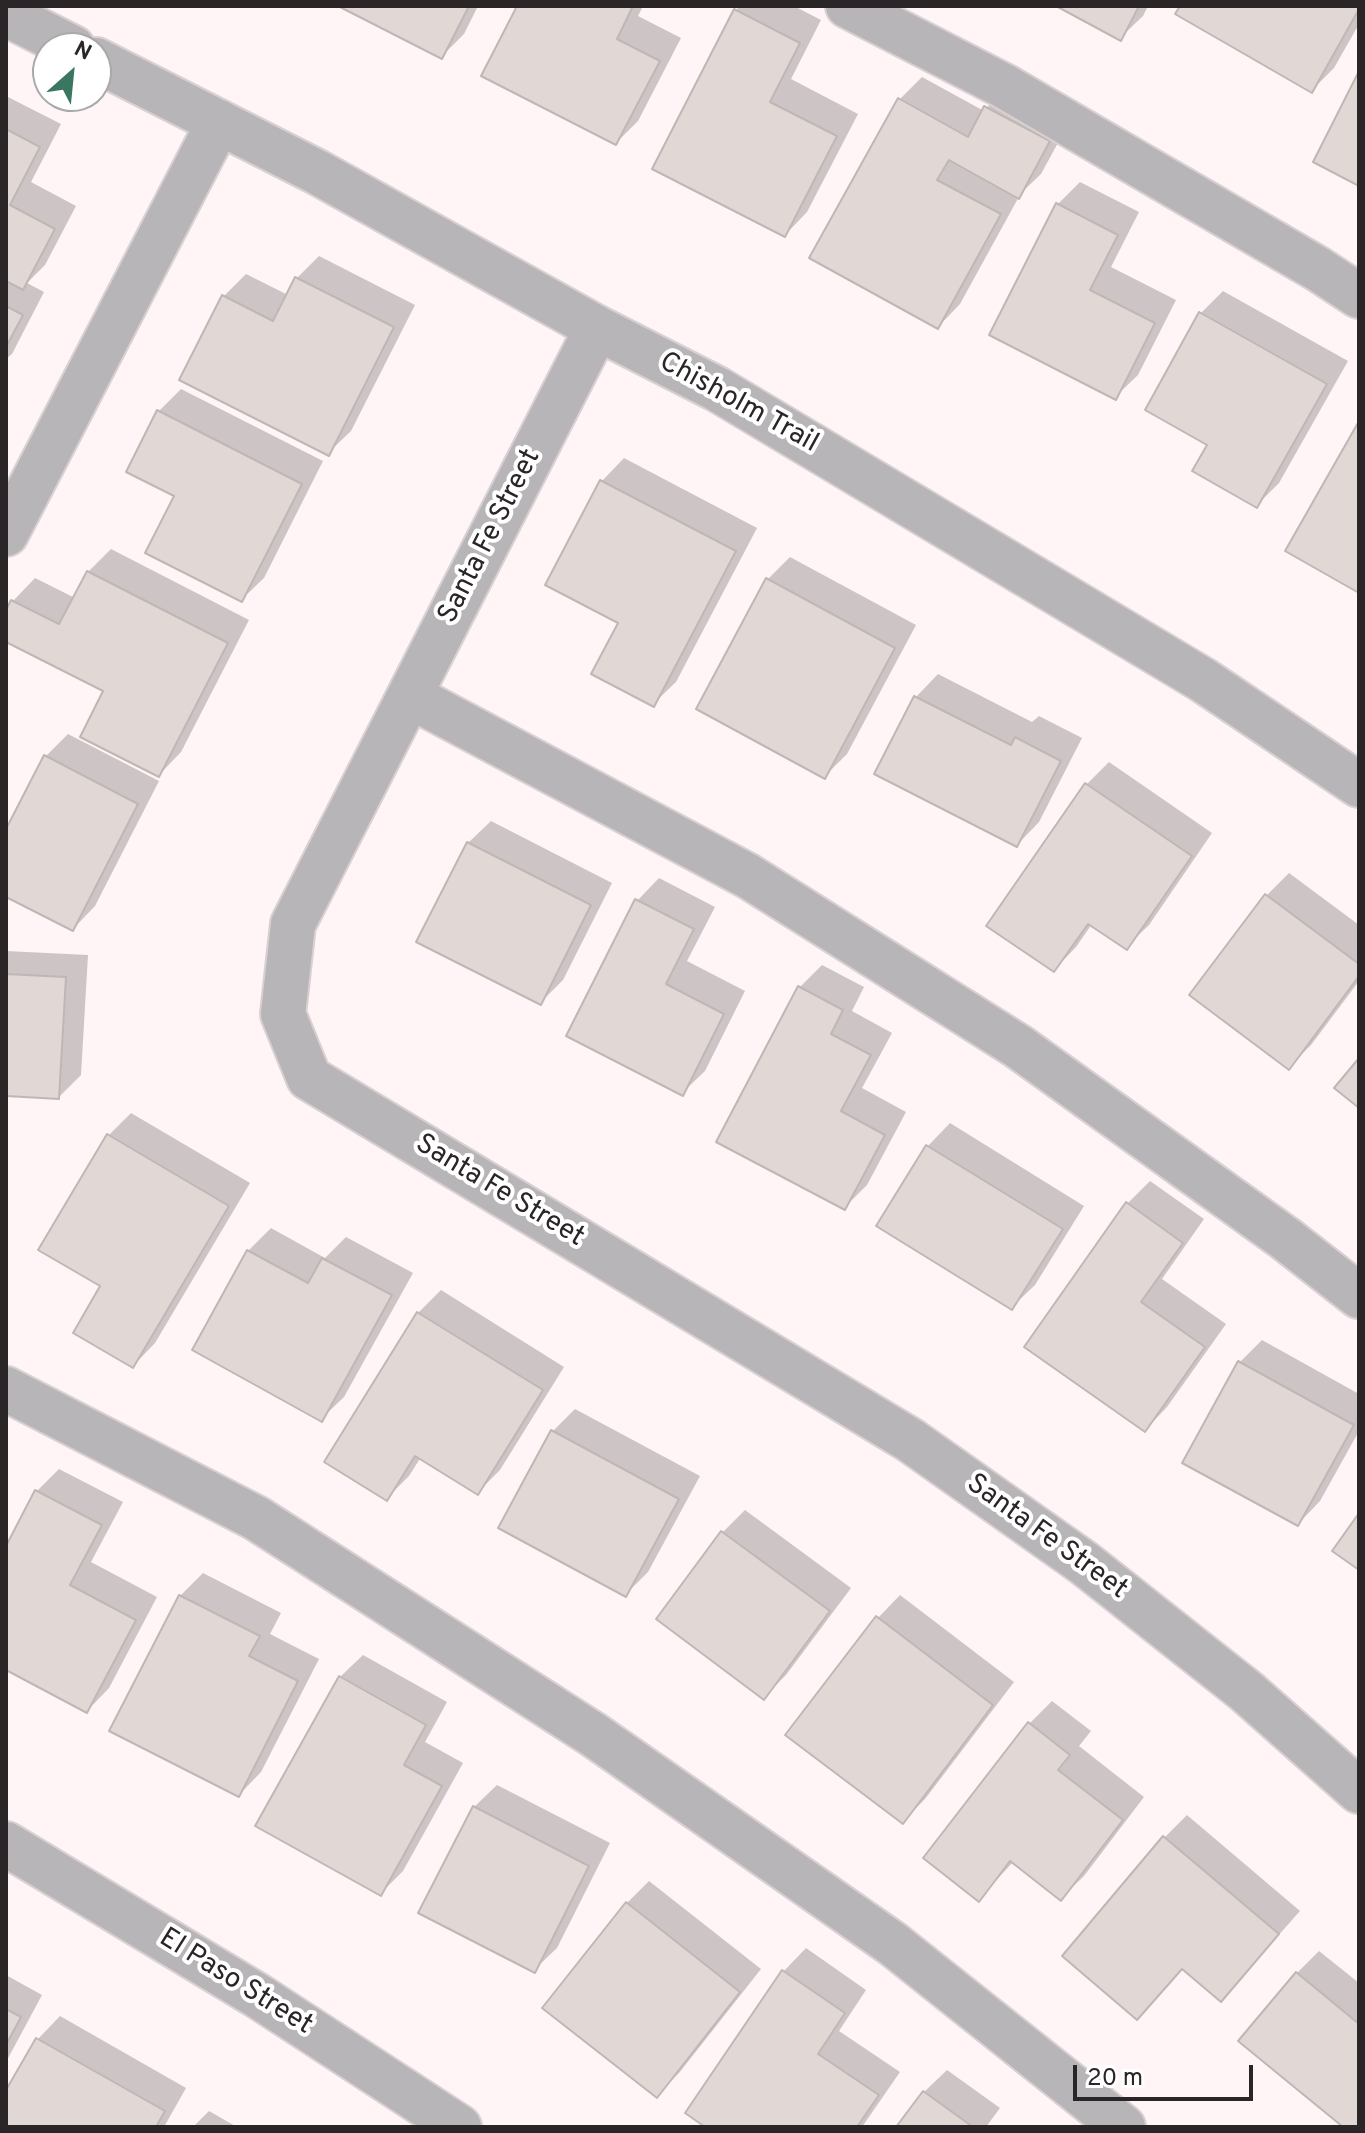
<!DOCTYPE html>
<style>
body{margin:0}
#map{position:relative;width:1365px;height:2133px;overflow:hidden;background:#fff5f7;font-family:Overpass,sans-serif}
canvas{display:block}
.frame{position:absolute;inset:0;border:8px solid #2a2627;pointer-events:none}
.north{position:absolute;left:32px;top:32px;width:80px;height:80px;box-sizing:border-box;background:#fff;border:2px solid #aaa8a9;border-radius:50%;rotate:27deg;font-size:22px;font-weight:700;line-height:32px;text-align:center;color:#2a2627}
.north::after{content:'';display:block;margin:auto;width:28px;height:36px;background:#3b7660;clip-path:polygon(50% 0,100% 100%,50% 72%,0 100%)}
.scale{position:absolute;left:1073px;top:2065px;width:180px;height:36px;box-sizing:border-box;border:4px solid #2a2627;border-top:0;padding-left:10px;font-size:24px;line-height:28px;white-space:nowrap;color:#2a2627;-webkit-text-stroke:6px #fff;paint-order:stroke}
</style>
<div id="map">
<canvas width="1365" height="2133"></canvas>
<div class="frame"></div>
<div class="north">N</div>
<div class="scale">20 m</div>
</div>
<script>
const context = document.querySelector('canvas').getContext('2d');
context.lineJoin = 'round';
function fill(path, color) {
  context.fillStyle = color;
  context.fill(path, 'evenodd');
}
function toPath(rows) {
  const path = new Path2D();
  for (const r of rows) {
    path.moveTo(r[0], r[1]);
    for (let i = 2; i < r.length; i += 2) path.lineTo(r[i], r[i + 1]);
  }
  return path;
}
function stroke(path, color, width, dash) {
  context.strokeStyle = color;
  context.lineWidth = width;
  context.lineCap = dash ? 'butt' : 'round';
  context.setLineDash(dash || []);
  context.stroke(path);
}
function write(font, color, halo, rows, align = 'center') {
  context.font = font + ' Overpass,sans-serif';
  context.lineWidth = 8;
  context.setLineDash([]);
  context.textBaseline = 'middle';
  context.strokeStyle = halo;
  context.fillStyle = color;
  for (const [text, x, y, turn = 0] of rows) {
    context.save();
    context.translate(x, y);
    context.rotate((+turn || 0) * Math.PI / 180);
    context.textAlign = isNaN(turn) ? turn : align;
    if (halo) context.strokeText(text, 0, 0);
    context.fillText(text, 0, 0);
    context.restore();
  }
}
fill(toPath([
 [343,6,478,6,464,34,442,56],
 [519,6,643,6,638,16,681,38,638,121,616,143],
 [740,6,794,6,821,20,791,79,858,114,807,212,785,235,736,10],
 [1060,6,1148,6,1143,16,1120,38],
 [1182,6,1359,6,1359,24,1334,68,1311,91],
 [922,77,984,111,1008,85,1071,119,1041,174,1021,193,960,304,938,327,900,99],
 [6,96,61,124,31,182,76,206,45,265,27,283,44,292,12,354,6,359],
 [1080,182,1139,212,1111,267,1176,300,1138,375,1115,397,1058,204],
 [319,256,415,305,351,431,328,453,224,296,246,274,288,295,297,278],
 [1223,291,1348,361,1279,483,1257,505,1210,444,1201,313],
 [181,389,323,461,264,578,241,600,159,411],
 [624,458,757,528,676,682,653,704,620,623,547,584,602,481],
 [111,549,249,620,181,752,159,775,106,690,6,640,6,614,13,601,35,578,75,598,88,572],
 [790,557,916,625,847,754,825,776,767,580],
 [938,674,1032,722,1039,716,1082,738,1039,822,1017,845,916,697],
 [68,734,159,781,95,906,73,929,6,895,6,834,45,757],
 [1109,762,1212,833,1149,925,1126,947,1092,924,1076,947,1054,970,1087,784],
 [491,821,612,883,563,980,540,1003,468,843],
 [1289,873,1359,925,1359,981,1311,1045,1289,1067,1192,995,1267,895],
 [659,878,715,907,687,961,745,991,705,1071,682,1093,637,901],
 [6,951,88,955,81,1075,59,1097,6,1094],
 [822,965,864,987,852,1011,892,1033,862,1088,906,1112,867,1185,845,1207,800,987],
 [131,1113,250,1183,155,1343,133,1366,103,1286,41,1249,109,1135],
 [950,1123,1084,1206,1035,1285,1012,1307,879,1225,928,1146],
 [1150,1181,1204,1219,1162,1279,1226,1324,1167,1407,1145,1430,1127,1204],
 [271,1228,325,1258,346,1237,413,1273,344,1397,321,1419,248,1251],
 [441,1290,564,1367,500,1470,478,1492,421,1457,409,1476,387,1498,418,1313],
 [1262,1340,1359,1394,1359,1431,1320,1501,1298,1524,1239,1363],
 [575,1409,700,1476,648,1572,626,1594,552,1432],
 [59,1469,123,1502,91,1562,157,1597,109,1688,87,1711,6,1668,6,1551,37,1491],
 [745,1510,851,1588,786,1675,764,1697,658,1618,723,1532],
 [203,1573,281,1613,270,1634,319,1659,261,1772,239,1795,180,1596],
 [900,1595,1014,1682,925,1799,902,1822,878,1618],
 [363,1655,447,1702,425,1742,463,1763,403,1871,380,1894,340,1677],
 [1052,1701,1091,1731,1079,1746,1144,1797,1084,1876,1061,1898,1014,1861,979,1899,926,1858,1030,1723],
 [497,1785,610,1843,557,1948,534,1970,474,1807],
 [1187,1815,1300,1911,1221,2000,1183,1968,1137,2018,1064,1956,1165,1837],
 [649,1881,761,1969,679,2073,657,2095,627,1903],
 [806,1948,866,1990,839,2031,900,2072,862,2127,709,2127,687,2112,784,1971],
 [1319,1951,1359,1983,1359,2127,1346,2127,1297,1973],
 [6,1975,42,1995,6,2062],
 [60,2016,186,2088,164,2127,6,2127,6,2094,38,2039],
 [947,2070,1000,2108,986,2127,899,2127,924,2092],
 [209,2111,237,2127,193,2127]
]), '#0003');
const building = toPath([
 [338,6,469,6,442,59,338,6],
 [517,6,633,6,617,39,660,61,616,145,481,76,517,6],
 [1056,6,1139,6,1121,41,1056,6],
 [1180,6,1357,6,1359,9,1312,93,1175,14,1180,6],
 [734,9,800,43,770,102,837,136,785,237,652,169,734,9],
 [1359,71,1359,186,1313,162,1359,71],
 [898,98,968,137,984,106,1050,141,1019,199,949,160,937,180,1001,214,938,329,809,258,898,98],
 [6,129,40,147,10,205,55,229,23,290,6,281,6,129],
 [1056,203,1118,235,1090,290,1155,323,1116,400,989,335,1056,203],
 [295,277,394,327,329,456,179,380,222,295,273,321,295,277],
 [6,306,23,315,6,347,6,306],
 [1199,312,1327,384,1257,508,1192,471,1207,445,1145,410,1199,312],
 [157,410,302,484,242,602,145,553,174,496,126,472,157,410],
 [1359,421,1359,593,1285,551,1359,421],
 [600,480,736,551,654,707,591,674,618,623,545,585,600,480],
 [87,571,228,643,159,777,80,737,103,691,6,642,6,610,11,600,59,624,87,571],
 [766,578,895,648,825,779,696,709,766,578],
 [914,696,1011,745,1015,737,1061,761,1017,847,874,774,914,696],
 [44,755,138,804,73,931,6,897,6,829,44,755],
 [1085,783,1192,856,1127,950,1088,924,1054,972,986,926,1085,783],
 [467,842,591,905,541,1005,416,942,467,842],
 [1265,894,1359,964,1359,976,1289,1070,1189,995,1265,894],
 [635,899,694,929,666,984,724,1014,683,1096,566,1036,635,899],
 [6,974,66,977,59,1099,6,1096,6,974],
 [798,986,843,1010,831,1034,871,1055,841,1111,885,1135,845,1210,716,1142,798,986],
 [1359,1058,1359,1108,1334,1088,1359,1058],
 [107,1134,229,1206,133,1368,73,1333,100,1286,38,1250,107,1134],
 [926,1145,1063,1229,1012,1310,876,1226,926,1145],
 [1126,1202,1183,1243,1141,1302,1205,1347,1145,1432,1024,1347,1126,1202],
 [247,1250,308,1283,322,1258,392,1295,322,1422,192,1350,247,1250],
 [417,1312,543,1390,478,1495,415,1456,387,1501,324,1462,417,1312],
 [1238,1361,1354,1425,1298,1526,1182,1463,1238,1361],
 [551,1430,679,1499,626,1597,498,1528,551,1430],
 [35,1490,102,1525,70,1585,136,1620,87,1713,6,1670,6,1546,35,1490],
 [1359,1513,1359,1570,1332,1551,1359,1513],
 [721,1531,830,1611,764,1700,656,1619,721,1531],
 [179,1595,260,1636,249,1656,298,1681,239,1797,109,1731,179,1595],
 [876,1616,993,1705,903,1824,785,1735,876,1616],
 [339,1676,426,1725,404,1765,442,1786,381,1896,255,1826,339,1676],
 [1028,1722,1070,1755,1058,1770,1123,1820,1061,1901,1010,1861,979,1902,923,1858,1028,1722],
 [473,1806,589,1866,535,1973,418,1913,473,1806],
 [1163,1836,1279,1934,1221,2002,1182,1969,1137,2020,1062,1956,1163,1836],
 [626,1902,740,1992,657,2098,542,2008,626,1902],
 [782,1970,845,2013,818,2054,879,2095,857,2127,705,2127,685,2113,782,1970],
 [1296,1972,1359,2024,1359,2127,1343,2127,1238,2041,1296,1972],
 [6,2009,21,2017,6,2045,6,2009],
 [36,2038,165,2111,156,2127,6,2127,6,2090,36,2038],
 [923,2091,973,2127,896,2127,923,2091]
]);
fill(building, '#e1d7d5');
stroke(building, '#c0b7b4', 2);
const minor = toPath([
 [848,6,1004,86,1318,269,1359,296],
 [6,14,73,48],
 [96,60,317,172,597,328,717,389,1203,680,1359,785],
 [597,328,293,924,283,1014,309,1078,910,1440,1084,1563,1246,1691,1359,1791],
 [6,534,219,122],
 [410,696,748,876,1019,1047,1286,1239,1359,1296],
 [6,1389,256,1518,594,1735,893,1944,1123,2127],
 [6,1844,258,1996,459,2127]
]);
stroke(minor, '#d9d0d2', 48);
stroke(minor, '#b8b5b8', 44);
write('28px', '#2a2627', '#fff', [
 ["Chisholm Trail",738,404,29],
 ["Santa Fe Street",491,537,-63],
 ["Santa Fe Street",499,1192,31],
 ["Santa Fe Street",1046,1538,36],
 ["El Paso Street",235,1983,32]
]);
</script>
